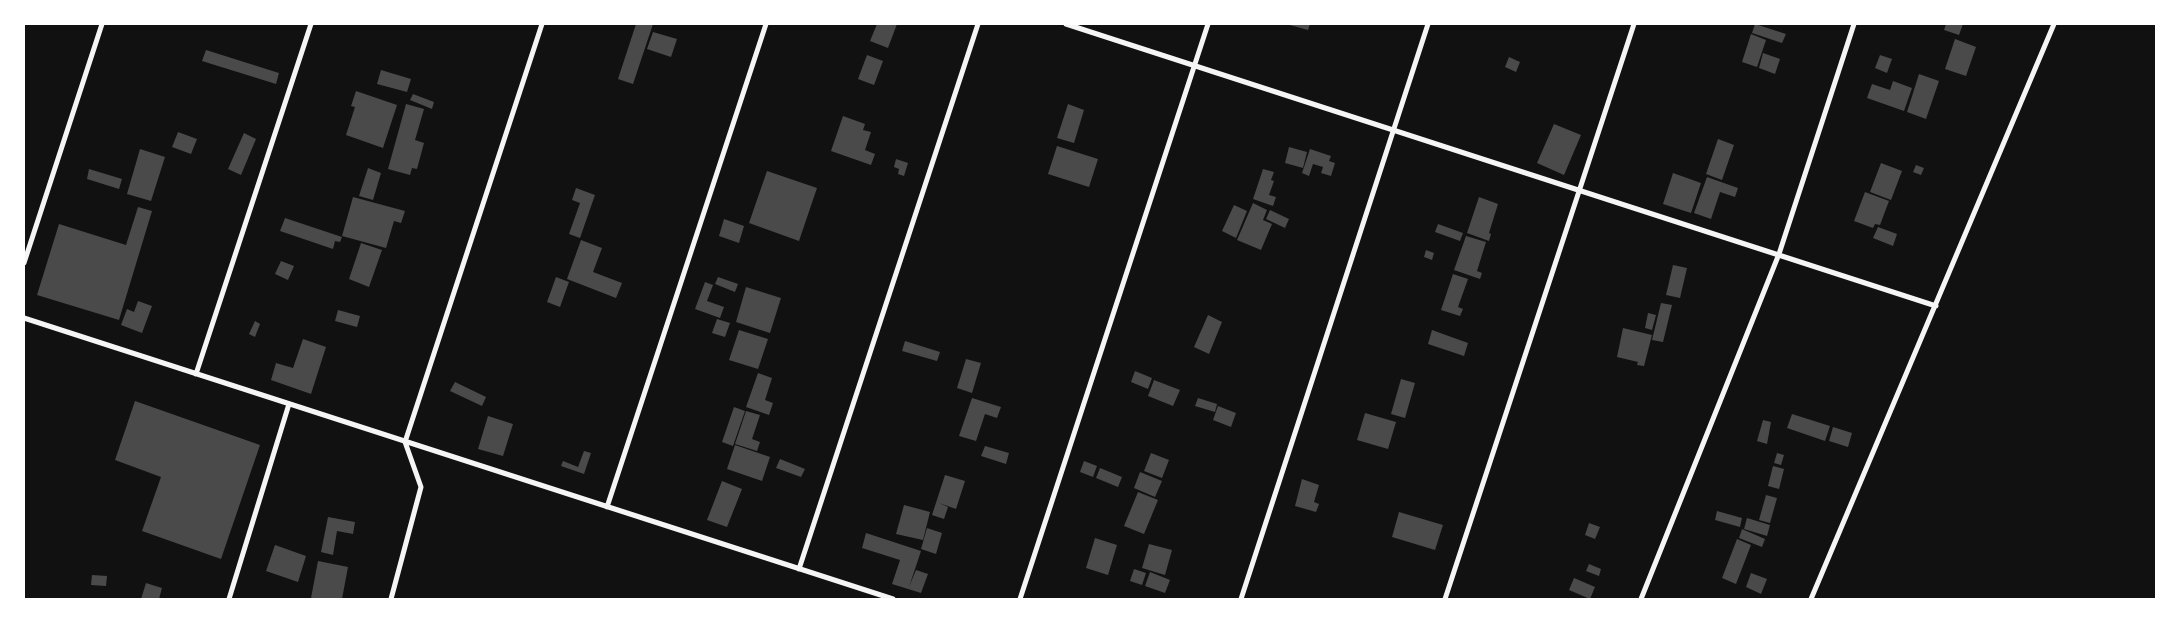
<!DOCTYPE html>
<style>
body{margin:0}
#map{position:relative;width:2180px;height:623px;overflow:hidden;background:#111;font-family:Poppins,sans-serif}
canvas{display:block}
.frame{position:absolute;inset:0;border:25px solid #fff;pointer-events:none}
</style>
<div id="map">
<canvas width="2180" height="623"></canvas>
<div class="frame"></div>
</div>
<script>
const context = document.querySelector('canvas').getContext('2d');
context.lineJoin = 'round';
function fill(path, color) {
  context.fillStyle = color;
  context.fill(path, 'evenodd');
}
function toPath(rows) {
  const path = new Path2D();
  for (const r of rows) {
    path.moveTo(r[0], r[1]);
    for (let i = 2; i < r.length; i += 2) path.lineTo(r[i], r[i + 1]);
  }
  return path;
}
function stroke(path, color, width, dash) {
  context.strokeStyle = color;
  context.lineWidth = width;
  context.lineCap = dash ? 'butt' : 'round';
  context.setLineDash(dash || []);
  context.stroke(path);
}
fill(toPath([
 [636,24,653,24,633,84,618,79],
 [877,24,897,24,888,48,870,41],
 [1286,24,1310,24,1308,30],
 [1755,24,1786,34,1782,43,1752,33],
 [1946,24,1963,24,1959,35,1944,30],
 [653,32,677,39,671,57,647,49],
 [1751,34,1766,40,1757,67,1742,62],
 [1955,39,1976,47,1966,76,1945,69],
 [206,50,279,73,276,84,202,61],
 [1763,53,1780,59,1775,74,1759,68],
 [867,55,883,61,874,85,858,79],
 [1880,55,1892,59,1887,73,1875,68],
 [1509,57,1520,62,1516,72,1505,67],
 [381,70,411,79,407,92,377,84],
 [1919,74,1939,81,1926,119,1907,112],
 [1893,81,1912,88,1904,111,1867,98,1872,84,1890,90],
 [356,91,397,105,383,148,346,135,355,107,351,106],
 [413,94,434,102,432,109,410,100],
 [406,104,424,109,415,140,424,143,417,169,412,168,410,175,388,169],
 [1068,104,1084,110,1074,143,1057,138],
 [843,116,865,124,863,130,871,132,865,150,875,154,871,165,831,151],
 [1554,124,1581,135,1564,175,1537,163],
 [178,132,197,139,191,154,172,147],
 [244,133,256,139,241,175,228,169],
 [1718,139,1734,145,1722,180,1706,174],
 [1057,146,1098,159,1089,187,1048,174],
 [1289,147,1307,152,1303,168,1285,163],
 [140,149,165,157,151,201,127,194],
 [1310,149,1331,156,1329,161,1335,163,1331,176,1321,173,1323,167,1313,164,1309,176,1302,173],
 [896,159,908,163,904,176,898,174,899,169,894,167],
 [1881,163,1902,171,1891,200,1870,192],
 [1916,165,1924,168,1921,175,1913,172],
 [368,168,381,173,373,200,359,196],
 [89,169,122,179,119,189,87,179],
 [1263,169,1274,172,1271,180,1274,181,1269,195,1276,197,1273,206,1253,199],
 [767,171,817,188,799,241,749,223],
 [1673,173,1701,183,1691,213,1663,204],
 [1707,177,1738,188,1735,197,1720,192,1711,219,1694,213],
 [576,188,595,195,580,238,569,234,580,203,572,200],
 [1865,192,1889,201,1880,225,1875,224,1873,228,1854,221],
 [353,197,405,211,401,223,394,221,386,248,342,236],
 [1479,197,1498,204,1489,233,1491,234,1489,241,1467,233],
 [1253,203,1267,210,1263,220,1272,224,1261,250,1237,240],
 [1234,205,1247,211,1236,238,1222,231],
 [138,207,152,211,119,320,37,295,59,224,126,245],
 [1270,210,1289,219,1285,228,1266,219],
 [285,218,342,237,340,242,335,241,333,249,280,231],
 [724,219,744,226,739,243,719,236],
 [1438,224,1463,233,1460,241,1435,232],
 [1878,227,1897,234,1893,246,1873,238],
 [1466,236,1486,242,1477,271,1482,273,1480,279,1454,270],
 [581,240,602,248,593,272,622,283,616,298,567,279],
 [361,243,382,250,369,287,349,279],
 [1426,250,1434,253,1432,260,1424,257],
 [281,261,294,266,288,280,275,274],
 [1673,265,1687,268,1680,298,1666,295],
 [1453,274,1468,279,1458,307,1463,309,1460,316,1441,310],
 [556,277,569,282,560,307,547,302],
 [718,277,738,284,735,292,715,284],
 [705,282,713,285,707,301,724,307,720,318,695,309],
 [746,287,781,298,770,333,736,322],
 [138,301,152,306,142,333,121,325,127,309,134,312],
 [1661,303,1672,305,1663,342,1652,340],
 [338,310,360,316,357,327,335,321],
 [1648,313,1656,315,1652,330,1645,328],
 [1208,315,1222,322,1209,354,1194,347],
 [717,319,730,323,725,337,712,333],
 [255,321,260,324,255,337,249,334],
 [1623,328,1652,335,1644,366,1637,365,1638,362,1617,357],
 [739,330,768,339,758,369,729,360],
 [1432,330,1468,343,1464,356,1428,344],
 [303,339,326,347,311,394,271,380,276,363,293,368],
 [905,341,940,352,937,361,902,351],
 [966,359,981,363,972,393,957,388],
 [1135,371,1152,378,1148,389,1131,382],
 [758,373,772,378,765,400,773,403,769,415,746,407],
 [1401,379,1415,383,1405,418,1391,414],
 [1154,380,1180,390,1173,406,1148,396],
 [455,382,486,397,482,406,450,391],
 [972,398,1001,407,997,418,985,414,976,441,959,436],
 [1198,398,1217,404,1215,412,1195,406],
 [135,401,260,445,221,559,142,531,161,477,115,460],
 [1218,406,1236,413,1231,427,1213,420],
 [734,407,745,411,733,446,722,442],
 [746,411,760,415,752,439,760,442,757,451,735,444],
 [1365,413,1396,422,1388,449,1357,440],
 [1792,414,1830,426,1825,441,1787,428],
 [488,416,513,424,503,456,478,449],
 [1763,420,1771,422,1767,444,1757,441],
 [1833,427,1852,433,1848,447,1829,441],
 [735,445,770,457,762,481,727,469],
 [985,446,1009,453,1006,464,981,456],
 [584,451,591,453,584,474,561,466,563,461,578,467],
 [1151,453,1169,460,1162,478,1144,471],
 [1777,453,1784,455,1781,465,1774,463],
 [780,459,805,469,801,477,776,468],
 [1084,461,1097,466,1093,477,1080,472],
 [1773,466,1784,469,1779,489,1768,486],
 [1100,468,1122,477,1118,487,1096,478],
 [1140,472,1162,481,1155,497,1134,488],
 [945,475,965,481,956,509,939,503,948,507,944,519,932,515],
 [1302,479,1319,485,1314,502,1319,504,1316,512,1295,506],
 [722,481,742,489,727,527,707,520],
 [1138,492,1158,500,1144,534,1124,526],
 [1766,495,1777,498,1770,523,1759,520],
 [904,505,930,512,923,540,896,534],
 [1717,511,1742,518,1740,527,1715,520],
 [1399,512,1443,525,1435,550,1392,537],
 [328,517,355,522,353,534,337,531,333,555,321,552],
 [1747,518,1770,525,1767,536,1744,529],
 [1589,523,1600,527,1595,539,1585,535],
 [927,528,942,533,936,554,921,549],
 [1742,529,1765,539,1762,547,1739,538],
 [866,533,921,551,909,587,916,570,928,574,921,593,892,584,900,560,862,548],
 [1095,538,1117,545,1108,575,1086,568],
 [1737,539,1751,545,1736,584,1722,578],
 [1149,544,1172,550,1165,575,1142,568],
 [275,545,306,556,298,582,266,571],
 [318,561,348,567,342,599,311,598],
 [1589,564,1601,569,1599,576,1586,571],
 [1134,569,1146,573,1142,585,1130,581],
 [1150,572,1170,580,1165,593,1145,586],
 [1751,573,1767,579,1761,594,1746,587],
 [92,575,107,576,106,586,91,585],
 [1574,578,1595,587,1590,599,1569,590],
 [146,583,162,588,159,599,141,599]
]), '#4a4a4a');
stroke(toPath([
 [1066,24,1936,306],
 [24,263,102,24],
 [24,318,893,599],
 [196,374,311,24],
 [607,507,766,24],
 [799,569,978,24],
 [229,599,289,404],
 [391,599,421,487,405,442,542,24],
 [1020,599,1208,24],
 [1241,599,1428,24],
 [1445,599,1634,24],
 [1641,599,1779,254,1854,24],
 [1811,599,2054,24]
]), '#f5f5f5', 5);
</script>
